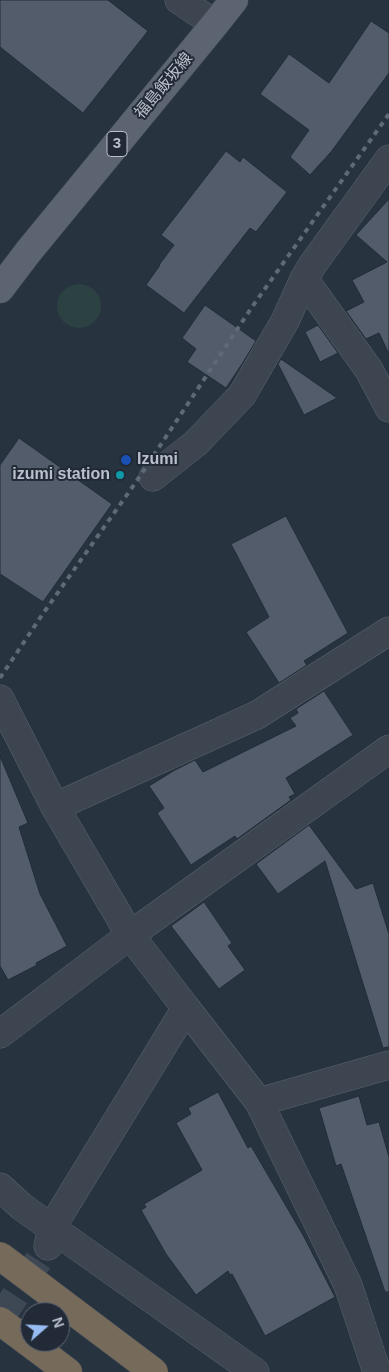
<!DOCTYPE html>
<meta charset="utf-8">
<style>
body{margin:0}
#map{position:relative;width:389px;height:1372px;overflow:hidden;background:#283340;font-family:Arial,sans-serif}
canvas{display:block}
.north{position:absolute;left:20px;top:1302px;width:50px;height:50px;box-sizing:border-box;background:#212a36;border:1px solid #5e6672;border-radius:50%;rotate:71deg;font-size:14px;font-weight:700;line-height:20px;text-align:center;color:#b9c0cb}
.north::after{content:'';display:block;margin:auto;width:18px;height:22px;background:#97bcf2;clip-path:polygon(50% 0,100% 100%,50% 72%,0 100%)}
</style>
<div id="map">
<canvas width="389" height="1372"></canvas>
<div class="north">N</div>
</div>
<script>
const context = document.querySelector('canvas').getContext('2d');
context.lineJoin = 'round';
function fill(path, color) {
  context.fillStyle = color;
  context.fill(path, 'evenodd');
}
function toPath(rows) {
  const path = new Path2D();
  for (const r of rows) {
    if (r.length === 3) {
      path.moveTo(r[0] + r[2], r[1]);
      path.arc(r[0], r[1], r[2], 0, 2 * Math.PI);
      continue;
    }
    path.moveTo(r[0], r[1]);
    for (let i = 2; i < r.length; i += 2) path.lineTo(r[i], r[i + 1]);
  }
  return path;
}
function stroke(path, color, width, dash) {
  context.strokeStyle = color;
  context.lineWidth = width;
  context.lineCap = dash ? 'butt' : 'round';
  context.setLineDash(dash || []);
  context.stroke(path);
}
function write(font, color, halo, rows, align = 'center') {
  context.font = font + ' Arial,"Noto Sans JP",sans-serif';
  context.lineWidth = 4;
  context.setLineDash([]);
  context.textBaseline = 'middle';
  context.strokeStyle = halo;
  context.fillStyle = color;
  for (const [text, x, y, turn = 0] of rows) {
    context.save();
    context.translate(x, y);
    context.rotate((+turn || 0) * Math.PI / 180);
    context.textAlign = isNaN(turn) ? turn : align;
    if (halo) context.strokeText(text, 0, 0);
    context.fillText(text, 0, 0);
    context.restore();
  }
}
fill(toPath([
 [79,306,22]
]), '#2b4142');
const building = toPath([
 [0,0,108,0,148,31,83,113,0,47,0,0],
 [371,21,389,33,389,73,331,152,310,175,290,157,309,130,260,94,289,54,329,83,371,21],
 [226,151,240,162,243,157,287,192,256,232,250,228,184,313,146,285,160,265,159,265,174,245,161,235,226,151],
 [389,199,389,354,379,333,366,339,346,311,364,302,352,280,387,262,356,235,389,199],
 [205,305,256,341,242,364,226,388,187,362,196,349,182,338,205,305],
 [318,325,338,353,320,362,305,332,318,325],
 [281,359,337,398,304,415,278,364,281,359],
 [19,438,112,504,43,602,0,574,0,465,19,438],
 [286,516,348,633,304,661,307,665,279,683,246,632,269,617,231,544,286,516],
 [324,691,353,735,286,778,295,794,289,797,291,800,237,839,235,836,191,865,157,813,164,808,149,786,175,770,195,760,203,772,296,726,290,718,298,713,296,709,324,691],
 [0,756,28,823,19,827,40,894,67,946,36,963,37,965,8,980,0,966,0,756],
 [309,825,356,889,373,883,389,934,389,1047,383,1048,325,861,278,894,256,864,309,825],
 [204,902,232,943,228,946,245,970,219,989,171,926,204,902],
 [218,1092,248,1148,251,1146,303,1235,335,1297,265,1336,232,1274,230,1275,228,1271,196,1295,166,1254,141,1210,146,1207,144,1204,202,1170,176,1123,191,1114,188,1108,218,1092],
 [359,1096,367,1125,379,1122,389,1157,389,1292,385,1292,341,1164,336,1166,319,1108,359,1096]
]);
fill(building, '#525c6b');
stroke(building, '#232c38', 1);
stroke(toPath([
 [0,1319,48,1246]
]), '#3e4855', 28, [28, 14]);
const street = toPath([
 [179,0,215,24],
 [304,279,313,264,389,159],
 [153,477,196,443,242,395,285,321,304,279,369,370,389,408],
 [0,699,55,807,130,935,186,1008,52,1227,48,1246],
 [55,807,257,715,389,631],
 [186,1008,259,1102,348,1285,377,1372],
 [0,1034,130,935,389,749],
 [259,1102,389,1065],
 [0,1187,22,1207,255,1372]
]);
const primary = toPath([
 [0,289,28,252,215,24,234,0]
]);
const highway = toPath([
 [0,1321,68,1372]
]);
stroke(street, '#5a636e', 29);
stroke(primary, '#464e5a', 29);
stroke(highway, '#47505b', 29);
stroke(street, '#3c4550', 28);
stroke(primary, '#5b6470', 28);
stroke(highway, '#766a5a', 28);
stroke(toPath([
 [0,678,42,615,136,482,252,307,389,114]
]), '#5f6977', 4, [5, 5]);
const highwayBridge = toPath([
 [0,1256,154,1372]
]);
stroke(highwayBridge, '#47505b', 29, []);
stroke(highwayBridge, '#766a5a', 28);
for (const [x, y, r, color] of [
 [126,460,6,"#1a4fb4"],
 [120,475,5,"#0f9aa8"]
]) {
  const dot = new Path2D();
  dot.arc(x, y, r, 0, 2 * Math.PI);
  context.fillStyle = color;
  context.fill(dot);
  stroke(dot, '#212a36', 2);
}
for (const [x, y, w] of [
 [117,144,20]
]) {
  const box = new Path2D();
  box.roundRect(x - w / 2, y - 12.5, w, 25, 4);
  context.fillStyle = '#212a36';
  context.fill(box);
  stroke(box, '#b9c0cb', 1);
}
write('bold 15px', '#b9c0cb', null, [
 ["3",117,144]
]);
write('16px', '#b9c0cb', '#212a36', [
 ["福島飯坂線",164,86,-50]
]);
write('bold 16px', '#b9c0cb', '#212a36', [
 ["Izumi",137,460],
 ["izumi station",110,475,"right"]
], 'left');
</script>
